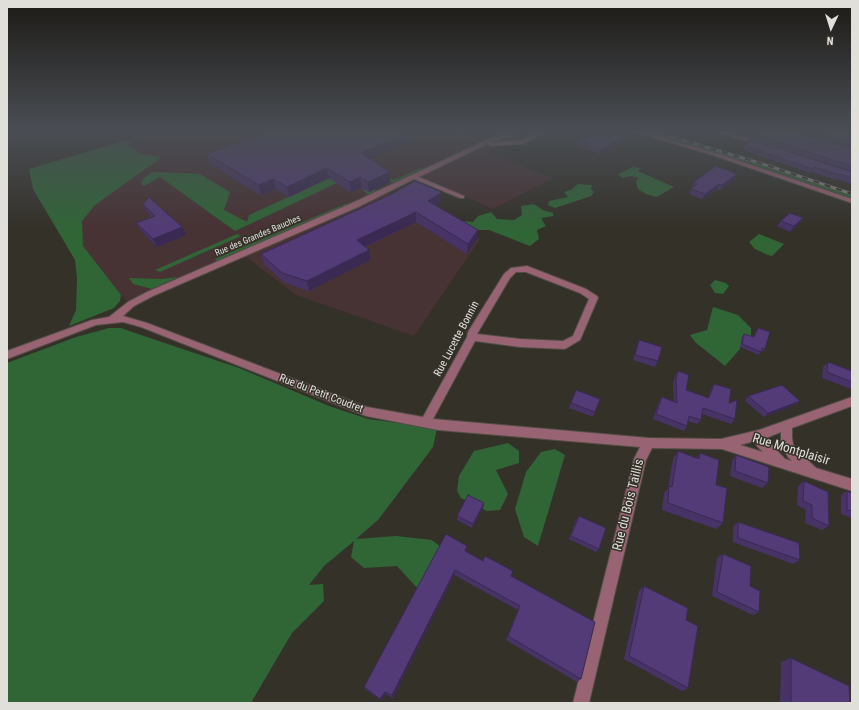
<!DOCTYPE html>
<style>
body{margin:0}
#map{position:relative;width:859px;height:710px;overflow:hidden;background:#343129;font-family:"Roboto Condensed",sans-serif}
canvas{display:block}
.frame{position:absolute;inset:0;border:8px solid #e1dfda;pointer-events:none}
.north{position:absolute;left:811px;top:8px;width:40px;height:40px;-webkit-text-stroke:3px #343129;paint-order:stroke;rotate:184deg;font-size:11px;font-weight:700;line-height:16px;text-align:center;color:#e1dfda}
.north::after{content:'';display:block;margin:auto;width:14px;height:18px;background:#e1dfda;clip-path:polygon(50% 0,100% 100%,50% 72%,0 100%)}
</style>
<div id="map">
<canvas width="859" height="710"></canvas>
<div class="frame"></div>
<div class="north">N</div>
</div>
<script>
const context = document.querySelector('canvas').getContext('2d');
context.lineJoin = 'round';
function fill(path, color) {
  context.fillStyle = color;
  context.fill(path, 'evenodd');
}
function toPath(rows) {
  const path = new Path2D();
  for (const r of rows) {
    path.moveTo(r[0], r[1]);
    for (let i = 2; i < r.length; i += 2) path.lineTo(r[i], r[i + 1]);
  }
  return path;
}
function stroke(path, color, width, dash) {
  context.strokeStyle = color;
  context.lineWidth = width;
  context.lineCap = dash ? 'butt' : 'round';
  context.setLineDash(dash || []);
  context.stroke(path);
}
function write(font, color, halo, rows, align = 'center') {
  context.font = font + ' "Roboto Condensed",sans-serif';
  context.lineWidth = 3;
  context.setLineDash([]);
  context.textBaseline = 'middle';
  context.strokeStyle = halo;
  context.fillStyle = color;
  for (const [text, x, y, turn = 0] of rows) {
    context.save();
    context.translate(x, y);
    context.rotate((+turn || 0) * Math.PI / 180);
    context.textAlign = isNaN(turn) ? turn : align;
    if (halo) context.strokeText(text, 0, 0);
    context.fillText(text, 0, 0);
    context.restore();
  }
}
fill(toPath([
 [159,131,551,131,525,144,495,147,488,152,553,178,493,209,418,175,386,191,480,239,414,336,296,295,242,254,131,304,80,259,29,169]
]), '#473234');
fill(toPath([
 [158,131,162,131,130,140,129,146,141,154,162,157,95,205,82,221,83,246,121,295,120,301,114,308,69,326,76,310,77,279,75,260,33,189,29,169],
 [641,131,648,131,678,139,767,167,852,196,852,200,711,152],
 [456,149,459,151,457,154,396,183,388,181,375,189,376,192,373,194,368,195,350,177,235,231,160,177,144,186,141,184,142,180,152,172,200,174,230,192,224,210,247,222,249,215,343,172,382,175,394,180,420,168,423,169,456,153],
 [633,167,641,168,638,171,674,187,657,197,646,194,638,189,636,183,638,178,631,176,622,178,618,174],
 [578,184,592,185,591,189,594,192,591,196,555,208,548,205,549,201,568,197,564,192,571,190],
 [345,204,347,205,217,262,215,259],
 [534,204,543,210,553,213,553,216,541,218,546,226,537,230,539,239,530,246,489,230,465,230,461,221,473,222,478,216,491,212,497,219,514,220,522,215,521,206],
 [237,234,241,236,160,272,155,270],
 [759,234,784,244,772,256,768,255,755,249,749,242],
 [178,277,152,289,133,284,129,278,162,279],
 [715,280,726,283,729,286,723,294,715,293,710,285],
 [713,307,738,315,751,328,751,340,742,337,740,349,725,366,695,342,690,335,707,330],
 [109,328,121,328,135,333,239,368,329,406,368,419,437,428,433,447,378,520,356,539,396,536,432,540,442,548,419,590,397,566,364,568,351,557,354,541,324,566,309,585,323,584,324,601,292,633,252,701,254,703,7,703,7,363,76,337],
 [508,443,519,451,519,463,496,470,508,494,500,510,487,511,461,498,457,491,459,476,474,451],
 [555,449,565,455,538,546,524,537,515,509,526,472,541,452]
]), '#306536');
const minor = toPath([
 [513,131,520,131,492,142,522,140,541,131,548,131,523,144,490,146,487,144,419,177,464,196,464,198,460,198,414,179,358,207,153,296,134,306,123,316,147,323,367,407,423,417,467,337,468,332,504,274,511,268,527,266,586,289,597,296,598,298,580,340,565,349,520,347,475,341,433,419,649,438,721,439,759,430,852,397,852,406,792,428,792,437,793,444,796,449,816,468,852,479,852,491,722,449,652,448,646,460,589,703,573,703,634,459,640,447,438,430,366,416,141,327,123,322,96,325,7,359,7,351,92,320,109,317,128,302,147,292,352,203,482,142,513,131],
 [516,272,526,272,580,293,589,299,573,336,563,341,520,339,477,334,510,278,516,272],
 [781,432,781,445,788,457,792,461,785,459,766,439,766,438,781,432],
 [755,441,757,446,763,452,740,445,755,441],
 [632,131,640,131,719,154,852,199,852,203,715,156,632,131],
 [714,131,722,131,758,141,763,141,799,156,794,157,763,145,759,145,714,131]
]);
stroke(minor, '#504d45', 2);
fill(minor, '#986372');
const rail = toPath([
 [653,131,766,165,852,194]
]);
stroke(rail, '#86847d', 3);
stroke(rail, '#343129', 2, [6]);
fill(toPath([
 [270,131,431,131,370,159,390,172,390,182,369,192,361,188,351,192,329,178,289,197,276,189,261,195,210,164,207,154],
 [447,131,476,131,463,137],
 [791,131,852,131,852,147],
 [743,132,743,131,790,131,852,148,852,171,753,140,756,135],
 [627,136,625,140,599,154,578,146,579,141],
 [746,141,852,172,852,184,837,179,836,180,812,172,810,173,743,150],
 [737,174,735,179,720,190,717,189,702,199,689,194,691,189,693,187,692,187,694,182],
 [442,192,442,202,436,205,477,240,467,254,416,222,366,247,369,250,370,260,309,291,285,283,264,264,261,254],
 [143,204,182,227,186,235,157,247,141,231,136,223,152,217,147,212],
 [803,218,799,223,790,232,777,226,781,221],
 [758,328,765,349,762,352,761,351,759,355,740,347,742,337,744,334,753,337,756,331],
 [639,340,658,361,655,367,633,360,637,346],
 [828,362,852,371,852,388,851,389,822,378,823,367],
 [678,371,686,390,708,398,711,389,714,384,729,403,735,419,731,424,702,414,701,420,697,424,688,421,687,426,684,431,653,419,659,402,662,397,674,402,673,384,675,376],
 [576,390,595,412,593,417,569,408],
 [748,396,800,401,795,405,764,417,745,401],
 [678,451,696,458,700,453,716,485,723,523,716,529,662,510,664,493,668,488,673,459],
 [736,455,768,483,762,488,730,476,732,461],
 [804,481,829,526,822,530,805,523,806,510,797,505,798,486],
 [847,491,852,493,852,518,841,514,841,495],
 [484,503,483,508,472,528,457,520,457,516],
 [579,516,599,549,596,552,569,539,576,520],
 [738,522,800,560,793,564,733,542,733,527],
 [466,551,511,576,581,679,577,682,506,640,518,610,454,575,393,698,386,694,382,701,366,690,364,687],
 [723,554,759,612,753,615,712,596,717,558],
 [644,586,686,620,688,688,682,691,624,659,639,591],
 [791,658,850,703,780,703,781,662]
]), '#473366');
fill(toPath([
 [411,131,431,131,362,163,361,153],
 [464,131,476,131,463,137],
 [627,136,625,140,599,154,600,150],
 [327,168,329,178,289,197,287,187],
 [390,172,390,182,369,192,368,182],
 [737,174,735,179,720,190,722,185],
 [360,177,361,188,351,192,350,182],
 [273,179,276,189,261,195,259,185],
 [719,184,717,189,702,199,705,194],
 [442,192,442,202,428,211,428,201],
 [416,212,416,222,358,250,357,240],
 [803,218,799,223,790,232,794,226],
 [182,227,186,235,157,247,153,239],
 [478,230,477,240,467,254,468,244],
 [369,250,370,260,309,291,307,281],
 [800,401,795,405,764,417,768,413],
 [484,503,483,508,472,528,473,524],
 [455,570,454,575,393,698,392,695],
 [385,692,386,694,382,701,380,699]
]), '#3a2953');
const building = toPath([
 [270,131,411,131,361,153,390,172,368,182,360,177,350,182,327,168,287,187,273,179,259,185,207,154,270,131],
 [757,131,790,131,852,148,852,166,756,135,761,132,757,131],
 [810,131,852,131,852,142,810,131],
 [592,135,627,136,600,150,579,141,592,135],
 [749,139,852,172,852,178,840,174,839,175,814,167,813,169,745,146,749,142,746,141,749,139],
 [716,166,737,174,722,185,719,184,705,194,691,189,697,184,694,182,716,166],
 [415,181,442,192,428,201,478,230,468,244,416,212,357,240,369,250,307,281,282,273,261,254,390,195,415,181],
 [149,197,182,227,153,239,136,223,155,216,143,204,149,197],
 [790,213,803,218,794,226,781,221,790,213],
 [758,328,770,332,765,349,762,348,761,352,742,344,744,334,754,337,758,328],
 [639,340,662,347,658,361,635,355,639,340],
 [828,362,852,371,852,382,827,372,828,362],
 [678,371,689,375,686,390,709,398,714,384,731,389,729,403,737,400,735,419,703,408,701,420,689,416,687,426,656,414,662,397,677,403,676,379,678,371],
 [782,385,800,401,768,413,748,396,782,385],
 [576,390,600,399,595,412,571,403,576,390],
 [678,451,699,459,700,453,719,460,716,485,727,488,723,523,668,503,669,486,672,487,678,451],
 [736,455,769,467,768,483,735,471,736,455],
 [804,481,828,492,829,526,812,518,812,505,803,501,804,481],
 [847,491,852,493,852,511,847,510,847,491],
 [468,495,484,503,473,524,457,516,468,495],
 [579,516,606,528,599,549,571,536,579,516],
 [738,522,799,543,800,560,738,538,738,522],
 [446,534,467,546,465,551,483,561,485,556,513,571,511,576,595,622,581,679,508,636,520,606,455,570,392,695,385,692,380,699,364,687,446,534],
 [723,554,751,566,750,586,760,591,759,612,717,592,723,554],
 [644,586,688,608,686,620,698,626,688,688,629,656,644,586],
 [791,658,849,686,850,703,791,703,791,658]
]);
fill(building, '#533b77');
stroke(building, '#3a2953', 1);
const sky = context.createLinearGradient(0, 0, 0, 230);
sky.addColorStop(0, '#1d1b17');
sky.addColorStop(0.57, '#4a4e54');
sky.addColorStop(1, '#4a4e5400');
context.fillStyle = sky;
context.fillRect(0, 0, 859, 230);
write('9px', '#e1dfda', '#343129', [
 ["Rue des Grandes Bauches",258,236,-23]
]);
write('11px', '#e1dfda', '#343129', [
 ["Rue Lucette Bonnin",457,339,-62],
 ["Rue du Petit Coudret",321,394,21]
]);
write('13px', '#e1dfda', '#343129', [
 ["Rue Montplaisir",791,450,17],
 ["Rue du Bois Taillis",629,505,-76]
]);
</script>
